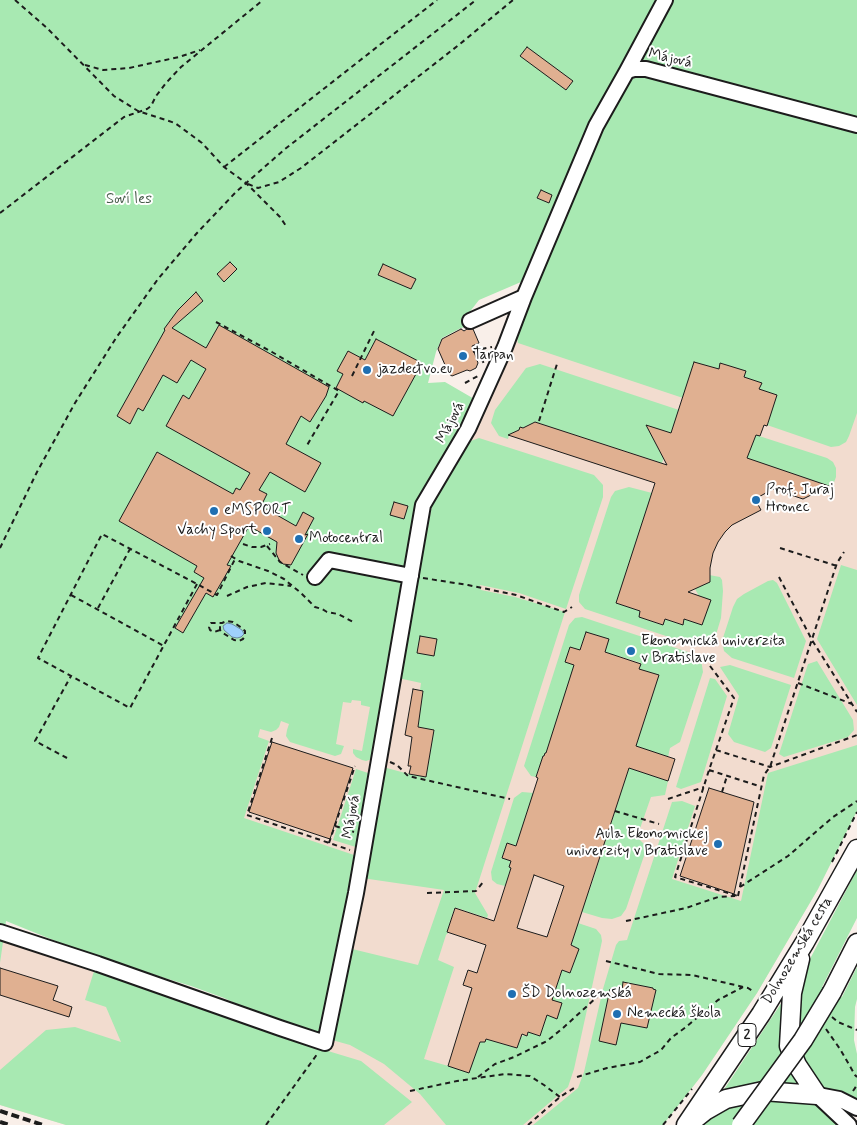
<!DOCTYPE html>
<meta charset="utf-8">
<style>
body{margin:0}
canvas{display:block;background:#f9efe9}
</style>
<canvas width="857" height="1125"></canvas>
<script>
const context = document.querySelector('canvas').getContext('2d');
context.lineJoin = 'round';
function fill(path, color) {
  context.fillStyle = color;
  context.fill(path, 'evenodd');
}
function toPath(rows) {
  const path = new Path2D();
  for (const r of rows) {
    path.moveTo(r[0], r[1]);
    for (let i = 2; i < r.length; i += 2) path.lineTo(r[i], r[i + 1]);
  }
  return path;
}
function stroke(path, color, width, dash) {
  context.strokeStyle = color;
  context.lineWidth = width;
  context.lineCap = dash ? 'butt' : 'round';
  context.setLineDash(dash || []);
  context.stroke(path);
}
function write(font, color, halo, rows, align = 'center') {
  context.font = font + ' Mynerve,sans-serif';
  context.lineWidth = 4;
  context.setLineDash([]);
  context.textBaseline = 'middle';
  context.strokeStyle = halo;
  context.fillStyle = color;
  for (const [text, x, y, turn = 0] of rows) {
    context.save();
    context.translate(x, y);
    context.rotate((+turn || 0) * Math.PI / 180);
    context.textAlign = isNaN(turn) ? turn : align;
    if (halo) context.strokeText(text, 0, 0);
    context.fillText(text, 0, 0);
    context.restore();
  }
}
fill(toPath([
 [857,282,857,811,818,889,757,993,702,1075,663,1125,66,1125,0,1105,0,941,95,968,328,1051,332,1040,240,835,250,725,386,679,398,677,410,625,419,573,434,495,515,328]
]), '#f2dccf');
fill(toPath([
 [0,0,857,0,857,413,849,436,846,442,839,446,831,447,767,425,777,395,759,389,761,383,744,377,745,371,721,363,719,369,694,362,683,398,518,343,515,328,559,198,521,282,479,300,468,314,472,325,461,328,442,338,436,352,428,383,445,382,476,400,452,449,417,505,402,580,372,759,366,761,362,760,356,757,353,753,353,749,362,751,370,707,361,705,361,701,352,700,351,703,343,702,336,744,344,746,341,754,335,756,290,742,286,736,287,730,289,724,281,721,279,727,276,730,271,732,260,729,258,737,269,741,244,818,357,856,322,1029,317,1036,260,1015,224,998,191,986,155,975,63,944,6,921,0,963],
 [540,364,679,410,671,433,647,426,660,452,665,454,662,463,535,422,509,435,508,439,499,436,491,423,495,410,526,368],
 [756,435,827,458,833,462,836,468,836,477,833,485,829,486,744,457],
 [479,438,594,475,603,485,603,497,566,609,519,593,480,585,481,590,515,597,565,612,475,893,488,915,487,918,457,908,454,909,447,932,448,933,446,935,438,960,454,967,424,1059,469,1072,479,1044,480,1042,485,1042,486,1039,516,1048,520,1038,524,1035,527,1036,528,1032,540,1036,551,1004,554,1005,550,1016,556,1019,562,1004,552,1000,562,970,571,972,578,949,571,945,578,923,596,929,601,935,602,941,574,1069,568,1087,523,1125,446,1125,420,1094,384,1064,350,1045,332,1040,348,948,418,965,444,890,362,878,383,767,409,774,426,777,434,730,418,727,423,691,420,690,421,683,398,678,410,625,419,573,434,495,468,442],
 [629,487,652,493,616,603,646,613,644,619,662,625,665,619,682,625,684,619,699,596,695,589,709,575,720,577,722,580,723,591,721,618,715,638,707,645,696,646,585,609,579,602,579,595,611,497,615,491],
 [841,565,857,570,857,705,817,639],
 [773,580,777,583,806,641,794,678,732,658,724,651,722,641,733,607,737,599,744,594,768,581],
 [582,617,694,654,701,659,703,672,680,742,670,748,668,757,636,746,659,675,639,669,641,663,625,658,619,656,618,662,604,657,609,639,586,632,574,665,548,758,543,756,536,777,531,776,524,766,569,625,575,618],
 [817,661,853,720,854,730,848,737,784,757,779,754,808,664],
 [730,665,791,685,771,748,765,752,734,742,728,734,739,696,720,667],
 [710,678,715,679,727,696,701,782,681,789,676,787],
 [857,745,857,811,818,889,757,993,702,1075,663,1125,533,1125,578,1088,584,1072,603,989,616,945,619,941,627,940,672,802,682,801,695,806,672,879,741,901,768,773],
 [629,768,668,781,665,795,651,797,637,837,647,847,626,909,621,916,612,919,602,918,582,912,587,892,589,892],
 [356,769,368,773,371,777,359,848,333,840],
 [522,792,534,793,513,857,513,845,507,843,502,858,511,861,511,868,505,886,497,884,492,880,491,872,514,798],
 [857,870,857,918,822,987,842,997,857,967,857,999,855,1007,854,1040,857,1054,857,1102,822,1091,802,1065,793,1037,802,974],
 [95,968,328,1051,361,1061,412,1102,384,1125,66,1125,0,1105,0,1070,46,1030,75,1027,121,1042,106,1007,85,1000],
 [786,996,802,1086,719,1097],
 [749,1097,812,1100,841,1125,700,1125,717,1113]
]), '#a8e9b2');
const water = toPath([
 [227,623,232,624,242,630,244,634,241,637,237,638,232,637,224,630,223,626,227,623]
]);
fill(water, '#9fd1fc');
stroke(water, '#6b89a2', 1);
const building = toPath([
 [527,47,573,81,566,90,520,56,527,47],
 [541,190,552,195,549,203,537,198,541,190],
 [230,262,237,269,224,282,217,274,230,262],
 [383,264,416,279,411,289,378,275,383,264],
 [196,292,203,301,172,328,206,348,219,325,329,387,326,396,310,422,301,416,286,444,321,463,305,492,270,472,259,490,267,494,261,506,296,526,303,512,314,518,305,535,308,534,291,565,283,564,279,560,276,553,277,542,249,526,227,565,231,566,213,597,206,593,183,633,175,628,204,578,194,572,197,566,119,521,157,452,233,494,236,488,240,490,250,473,166,426,183,395,189,399,206,369,191,360,177,383,163,375,143,411,138,408,130,424,117,416,165,330,164,329,178,310,196,292],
 [461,329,464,331,467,329,473,329,479,343,472,346,478,363,476,368,470,371,467,370,452,376,449,374,438,349,442,339,461,329],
 [376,339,422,363,393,416,364,401,363,403,336,388,343,374,337,371,348,351,365,360,376,339],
 [694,362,719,369,720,363,746,371,744,377,762,383,759,389,777,395,767,426,764,425,760,436,756,435,747,458,829,486,819,491,818,494,815,493,803,499,773,489,755,499,761,510,732,525,725,532,718,542,713,553,710,568,710,582,688,592,711,600,702,625,684,619,683,625,665,619,663,625,639,617,640,611,616,603,655,483,508,435,519,430,520,427,523,428,535,422,667,465,646,425,671,433,694,362],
 [394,502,408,506,404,519,390,515,394,502],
 [586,632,609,639,605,652,641,664,639,669,659,675,636,746,675,759,668,781,629,768,571,945,579,949,570,973,562,970,552,1000,562,1003,557,1019,547,1015,540,1036,528,1032,527,1036,522,1034,517,1048,486,1039,485,1042,480,1042,469,1073,448,1066,472,988,463,985,468,970,477,973,486,945,447,932,455,908,494,921,511,868,509,867,511,861,502,858,507,843,516,846,538,778,536,777,543,756,544,756,545,753,546,753,574,665,565,662,570,647,580,650,586,632],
 [534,875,564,886,547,937,517,928,534,875],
 [420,636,437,639,434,656,417,653,420,636],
 [413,689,423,691,418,727,434,730,426,777,409,774,411,766,408,766,412,737,405,735,413,689],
 [272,742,353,768,330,839,249,812,272,742],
 [709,788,754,802,734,894,680,876,709,788],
 [0,968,58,986,53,1000,72,1007,69,1017,0,995,0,968],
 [623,982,653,988,653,989,656,990,647,1028,621,1023,616,1045,599,1041,610,989,620,991,620,989,622,990,623,982]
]);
fill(building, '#e0b091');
stroke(building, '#1c1c1c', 1);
const minor = toPath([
 [627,71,634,69,646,69,857,125],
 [470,321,524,297],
 [315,577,329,560,411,576],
 [0,932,98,964,280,1028,325,1043,356,893,423,505,468,429,505,347,524,297,596,126,627,71,665,0],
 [817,1095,849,1125],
 [818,1095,839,1099,857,1108]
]);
const major = toPath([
 [800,959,792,993,789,1046,797,1065,817,1095],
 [832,992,857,943],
 [695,1119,705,1111,726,1099,763,1091,817,1095],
 [686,1125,761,1014,805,942,857,849]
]);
stroke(minor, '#1c1c1c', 18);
stroke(major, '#1c1c1c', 21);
stroke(toPath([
 [15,0,47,28,114,96,138,111,175,123,202,143,224,167,246,183,280,217,286,226],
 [85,65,103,70,129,68,179,57,200,50],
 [224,167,437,0],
 [248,184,258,188,279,182,301,168,460,44,513,0],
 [0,213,124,117,147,109,151,106,156,96,166,83,181,67,263,0],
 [216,322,272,352,339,391,306,447],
 [478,350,484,364],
 [473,352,481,349,492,347],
 [352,376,374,331],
 [465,383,478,376],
 [539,421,557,364],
 [243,544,252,547,261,547,270,544],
 [267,546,280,562,303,575],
 [0,548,37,472,75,403,116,338,158,279,197,233,236,192,285,149,476,0],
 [780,548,837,566],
 [231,556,239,561,268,571,284,579,301,593,315,607,322,609,327,612,338,614,353,622],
 [779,577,812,640,857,712],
 [423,578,468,585,516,595,564,612,572,607],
 [197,584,130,708,38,658,102,534,197,584,217,595,235,559],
 [71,595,164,646],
 [227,596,247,587,266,583,291,586],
 [98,608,130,549],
 [220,630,214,632,210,630,209,627,211,623,222,623,227,621,233,622,242,628,245,631,245,635,243,639,239,641,234,640,223,633,220,630,220,626,222,623],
 [710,666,734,698,709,770,675,877,738,896],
 [798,683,852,704],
 [272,738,247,815,350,850],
 [716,750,770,767,857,735],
 [67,758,35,741,71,676],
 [390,762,397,765,408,776,510,799],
 [709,770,762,787],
 [722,792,727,776],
 [668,799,704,787],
 [615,811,659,824],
 [335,826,354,832],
 [329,843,355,766],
 [832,862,857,812],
 [740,887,788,856,833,817,857,801],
 [427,893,476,891,484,881],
 [738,896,764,775,770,767,837,563,844,552],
 [626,921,686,908,718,897,735,896],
 [606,961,659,974,692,975,748,988,754,992],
 [832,1017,838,1022,857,1030],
 [826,1029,840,1049,855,1075,857,1077],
 [478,1077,495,1064,514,1057,547,1041,563,1028,597,997],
 [577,1077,607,1068,640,1062,661,1050,671,1038,686,1027,718,1000,743,987],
 [410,1091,457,1081,505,1074,530,1076,544,1085,560,1097],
 [853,1091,857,1085],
 [266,1125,318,1053],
 [528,1125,560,1097,574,1088],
 [663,1125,692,1089]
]), '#1c1c1c', 2, [5, 4]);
stroke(minor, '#fff', 14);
stroke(major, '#fff', 18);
stroke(toPath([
 [0,1111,43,1125],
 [0,1122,10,1125]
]), '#1c1c1c', 4, [8, 4]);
const majorBridge = toPath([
 [741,1125,803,1040,832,992]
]);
stroke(majorBridge, '#1c1c1c', 21, []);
stroke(majorBridge, '#fff', 18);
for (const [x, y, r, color] of [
 [463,356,5,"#1f6fb2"],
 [367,370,5,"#1f6fb2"],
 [756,500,5,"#1f6fb2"],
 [214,511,5,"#1f6fb2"],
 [267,531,5,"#1f6fb2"],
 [299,539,5,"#1f6fb2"],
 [631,651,5,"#1f6fb2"],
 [718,844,5,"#1f6fb2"],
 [512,994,5,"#1f6fb2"],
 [617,1014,5,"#1f6fb2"]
]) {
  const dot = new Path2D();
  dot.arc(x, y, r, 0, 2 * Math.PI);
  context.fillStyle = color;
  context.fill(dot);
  stroke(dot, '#fff', 2);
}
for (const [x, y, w] of [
 [747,1035,18]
]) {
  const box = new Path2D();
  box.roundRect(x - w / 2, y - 11.5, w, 23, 4);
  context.fillStyle = '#fff';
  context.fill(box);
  stroke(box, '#1c1c1c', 1);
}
write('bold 14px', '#1c1c1c', null, [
 ["2",747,1035]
]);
write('15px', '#1c1c1c', '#fff', [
 ["Májová",670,59,13],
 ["Májová",451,423,-62],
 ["Májová",352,817,-80],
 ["Dolnozemská cesta",798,951,-59]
]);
write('15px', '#465a49', '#fff', [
 ["Soví les",129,200]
]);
write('15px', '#1c1c1c', '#fff', [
 ["Tarpan",473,356],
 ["jazdectvo.eu",377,370],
 ["Prof. Juraj",766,491],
 ["Hronec",766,508],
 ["eMSPORT",224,511],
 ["Vachy Sport",257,531,"right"],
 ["Motocentral",309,539],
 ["Ekonomická univerzita",641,642],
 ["v Bratislave",641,659],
 ["Aula Ekonomickej",708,835,"right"],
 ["univerzity v Bratislave",708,852,"right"],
 ["ŠD Dolnozemská",522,994],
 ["Nemecká škola",627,1014]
], 'left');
</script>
